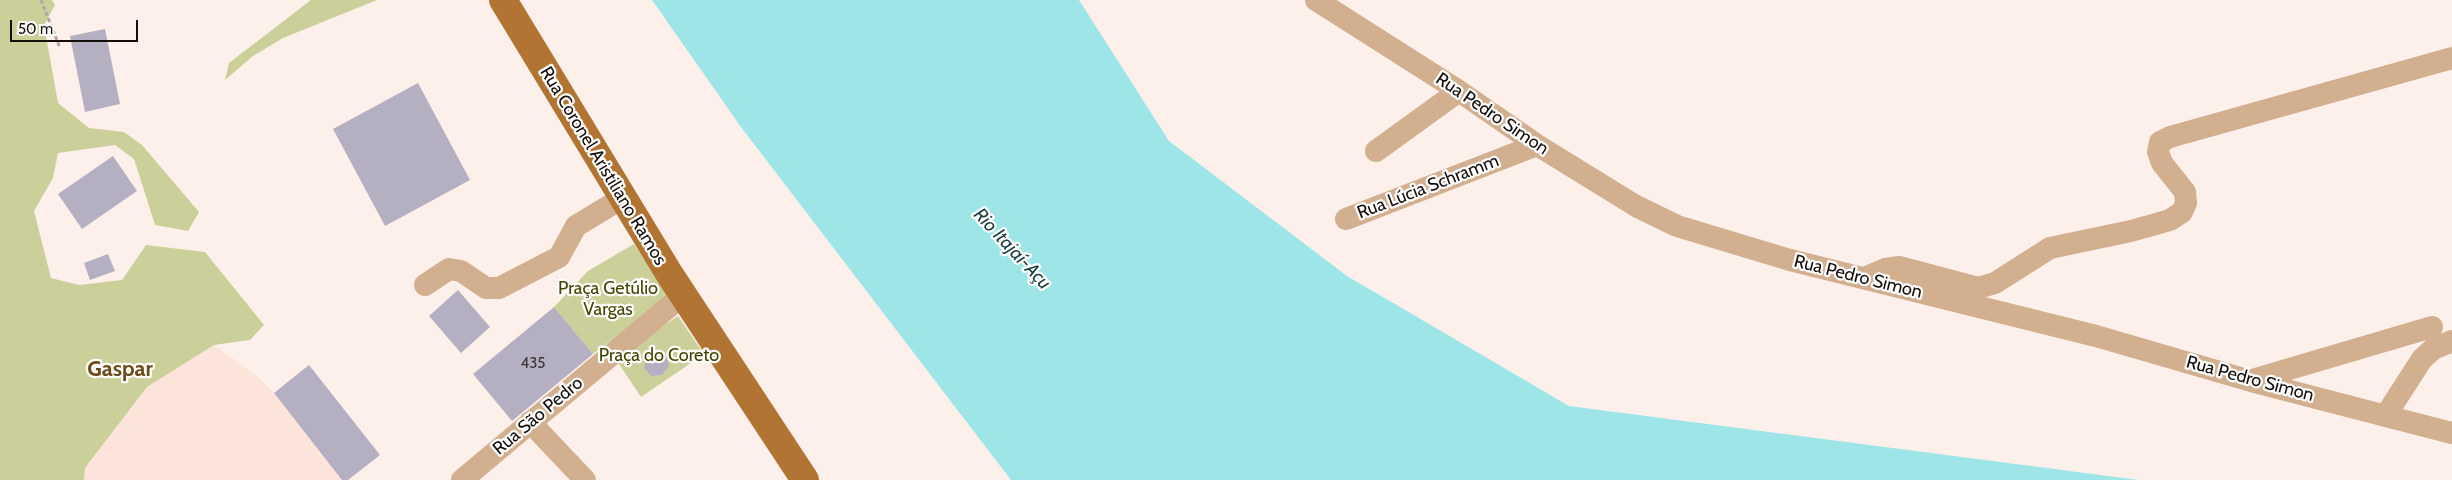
<!DOCTYPE html>
<meta charset="utf-8">
<style>
body{margin:0}
#map{position:relative;width:2452px;height:480px;overflow:hidden;background:#fdf0ea;font-family:Cabin,sans-serif}
canvas{display:block}
.scale{position:absolute;left:10px;top:20px;width:128px;height:22px;box-sizing:border-box;border:2px solid #140d0a;border-top:0;padding-left:6px;font-size:15px;line-height:18px;white-space:nowrap;color:#140d0a;-webkit-text-stroke:4px #fff;paint-order:stroke}
</style>
<div id="map">
<canvas width="2452" height="480"></canvas>
<div class="scale">50 m</div>
</div>
<script>
const context = document.querySelector('canvas').getContext('2d');
context.lineJoin = 'round';
function fill(path, color) {
  context.fillStyle = color;
  context.fill(path, 'evenodd');
}
function toPath(rows) {
  const path = new Path2D();
  for (const r of rows) {
    path.moveTo(r[0], r[1]);
    for (let i = 2; i < r.length; i += 2) path.lineTo(r[i], r[i + 1]);
  }
  return path;
}
function stroke(path, color, width, dash) {
  context.strokeStyle = color;
  context.lineWidth = width;
  context.lineCap = dash ? 'butt' : 'round';
  context.setLineDash(dash || []);
  context.stroke(path);
}
function write(font, color, halo, rows, align = 'center') {
  context.font = font + ' Cabin,sans-serif';
  context.lineWidth = 4.5;
  context.setLineDash([]);
  context.textBaseline = 'middle';
  context.strokeStyle = halo;
  context.fillStyle = color;
  for (const [text, x, y, turn = 0] of rows) {
    context.save();
    context.translate(x, y);
    context.rotate((+turn || 0) * Math.PI / 180);
    context.textAlign = isNaN(turn) ? turn : align;
    if (halo) context.strokeText(text, 0, 0);
    context.fillText(text, 0, 0);
    context.restore();
  }
}
fill(toPath([
 [214,345,258,377,274,393,342,480,84,480,85,469,147,387]
]), '#fde4db');
fill(toPath([
 [0,0,52,0,55,5,44,25,58,103,89,128,124,132,142,145,199,212,188,231,155,225,134,159,115,145,58,153,53,178,34,211,51,278,79,285,122,280,146,245,205,252,264,325,250,340,214,345,147,387,85,468,84,480,0,480],
 [311,0,377,0,283,38,253,56,225,80,229,63],
 [634,244,671,296,593,354,554,307,588,271],
 [678,316,704,354,641,397,615,358]
]), '#cbcf9a');
fill(toPath([
 [652,0,1079,0,1169,141,1347,276,1569,406,2139,480,1011,480,741,127]
]), '#9ee5e8');
fill(toPath([
 [105,29,120,104,85,112,70,36],
 [418,83,470,180,385,226,333,129],
 [113,156,137,191,82,229,58,194],
 [108,254,115,271,90,280,84,263],
 [458,290,490,327,461,353,429,316],
 [554,307,593,354,512,421,473,374],
 [655,351,666,355,669,366,662,375,651,376,644,368,646,356],
 [309,365,380,455,348,480,342,480,274,393]
]), '#b5afc2');
stroke(toPath([
 [41,0,60,48]
]), '#b2a7a2', 3, [4, 2.5]);
stroke(toPath([
 [1316,0,1459,91,1537,145,1636,206,1677,226,1790,260,2096,336,2251,381,2452,433],
 [1376,151,1459,91],
 [1346,219,1537,145],
 [1864,278,1885,269,1899,267,1978,288,1995,283,2050,248,2131,231,2170,220,2182,212,2186,203,2185,192,2162,163,2158,152,2160,142,2170,137,2452,58],
 [425,285,449,269,461,271,486,288,499,288,559,257,576,226,624,197],
 [2252,380,2432,327],
 [2386,415,2422,359,2433,349,2452,341],
 [530,422,585,480],
 [462,480,683,295]
]), '#d1af8f', 22);
stroke(toPath([
 [503,0,670,275,805,480]
]), '#b17432', 28);
write('15px', '#3c3638', null, [
 ["435",533,364]
]);
write('18px', '#140d0a', '#fff', [
 ["Rua Pedro Simon",1492,114,34],
 ["Rua Coronel Aristiliano Ramos",603,166,59],
 ["Rua Lúcia Schramm",1428,187,-21],
 ["Rua Pedro Simon",1858,277,14],
 ["Rua Pedro Simon",2250,379,15],
 ["Rua São Pedro",538,416,-40]
]);
write('18px', '#434503', '#fff', [
 ["Praça Getúlio",608,289],
 ["Vargas",608,310],
 ["Praça do Coreto",659,356]
]);
write('italic 19px', '#1a3d3e', '#fff', [
 ["Rio Itajaí-Açu",1012,249,47]
]);
write('bold 22px', '#6e4b19', '#fff', [
 ["Gaspar",120,370]
]);
</script>
